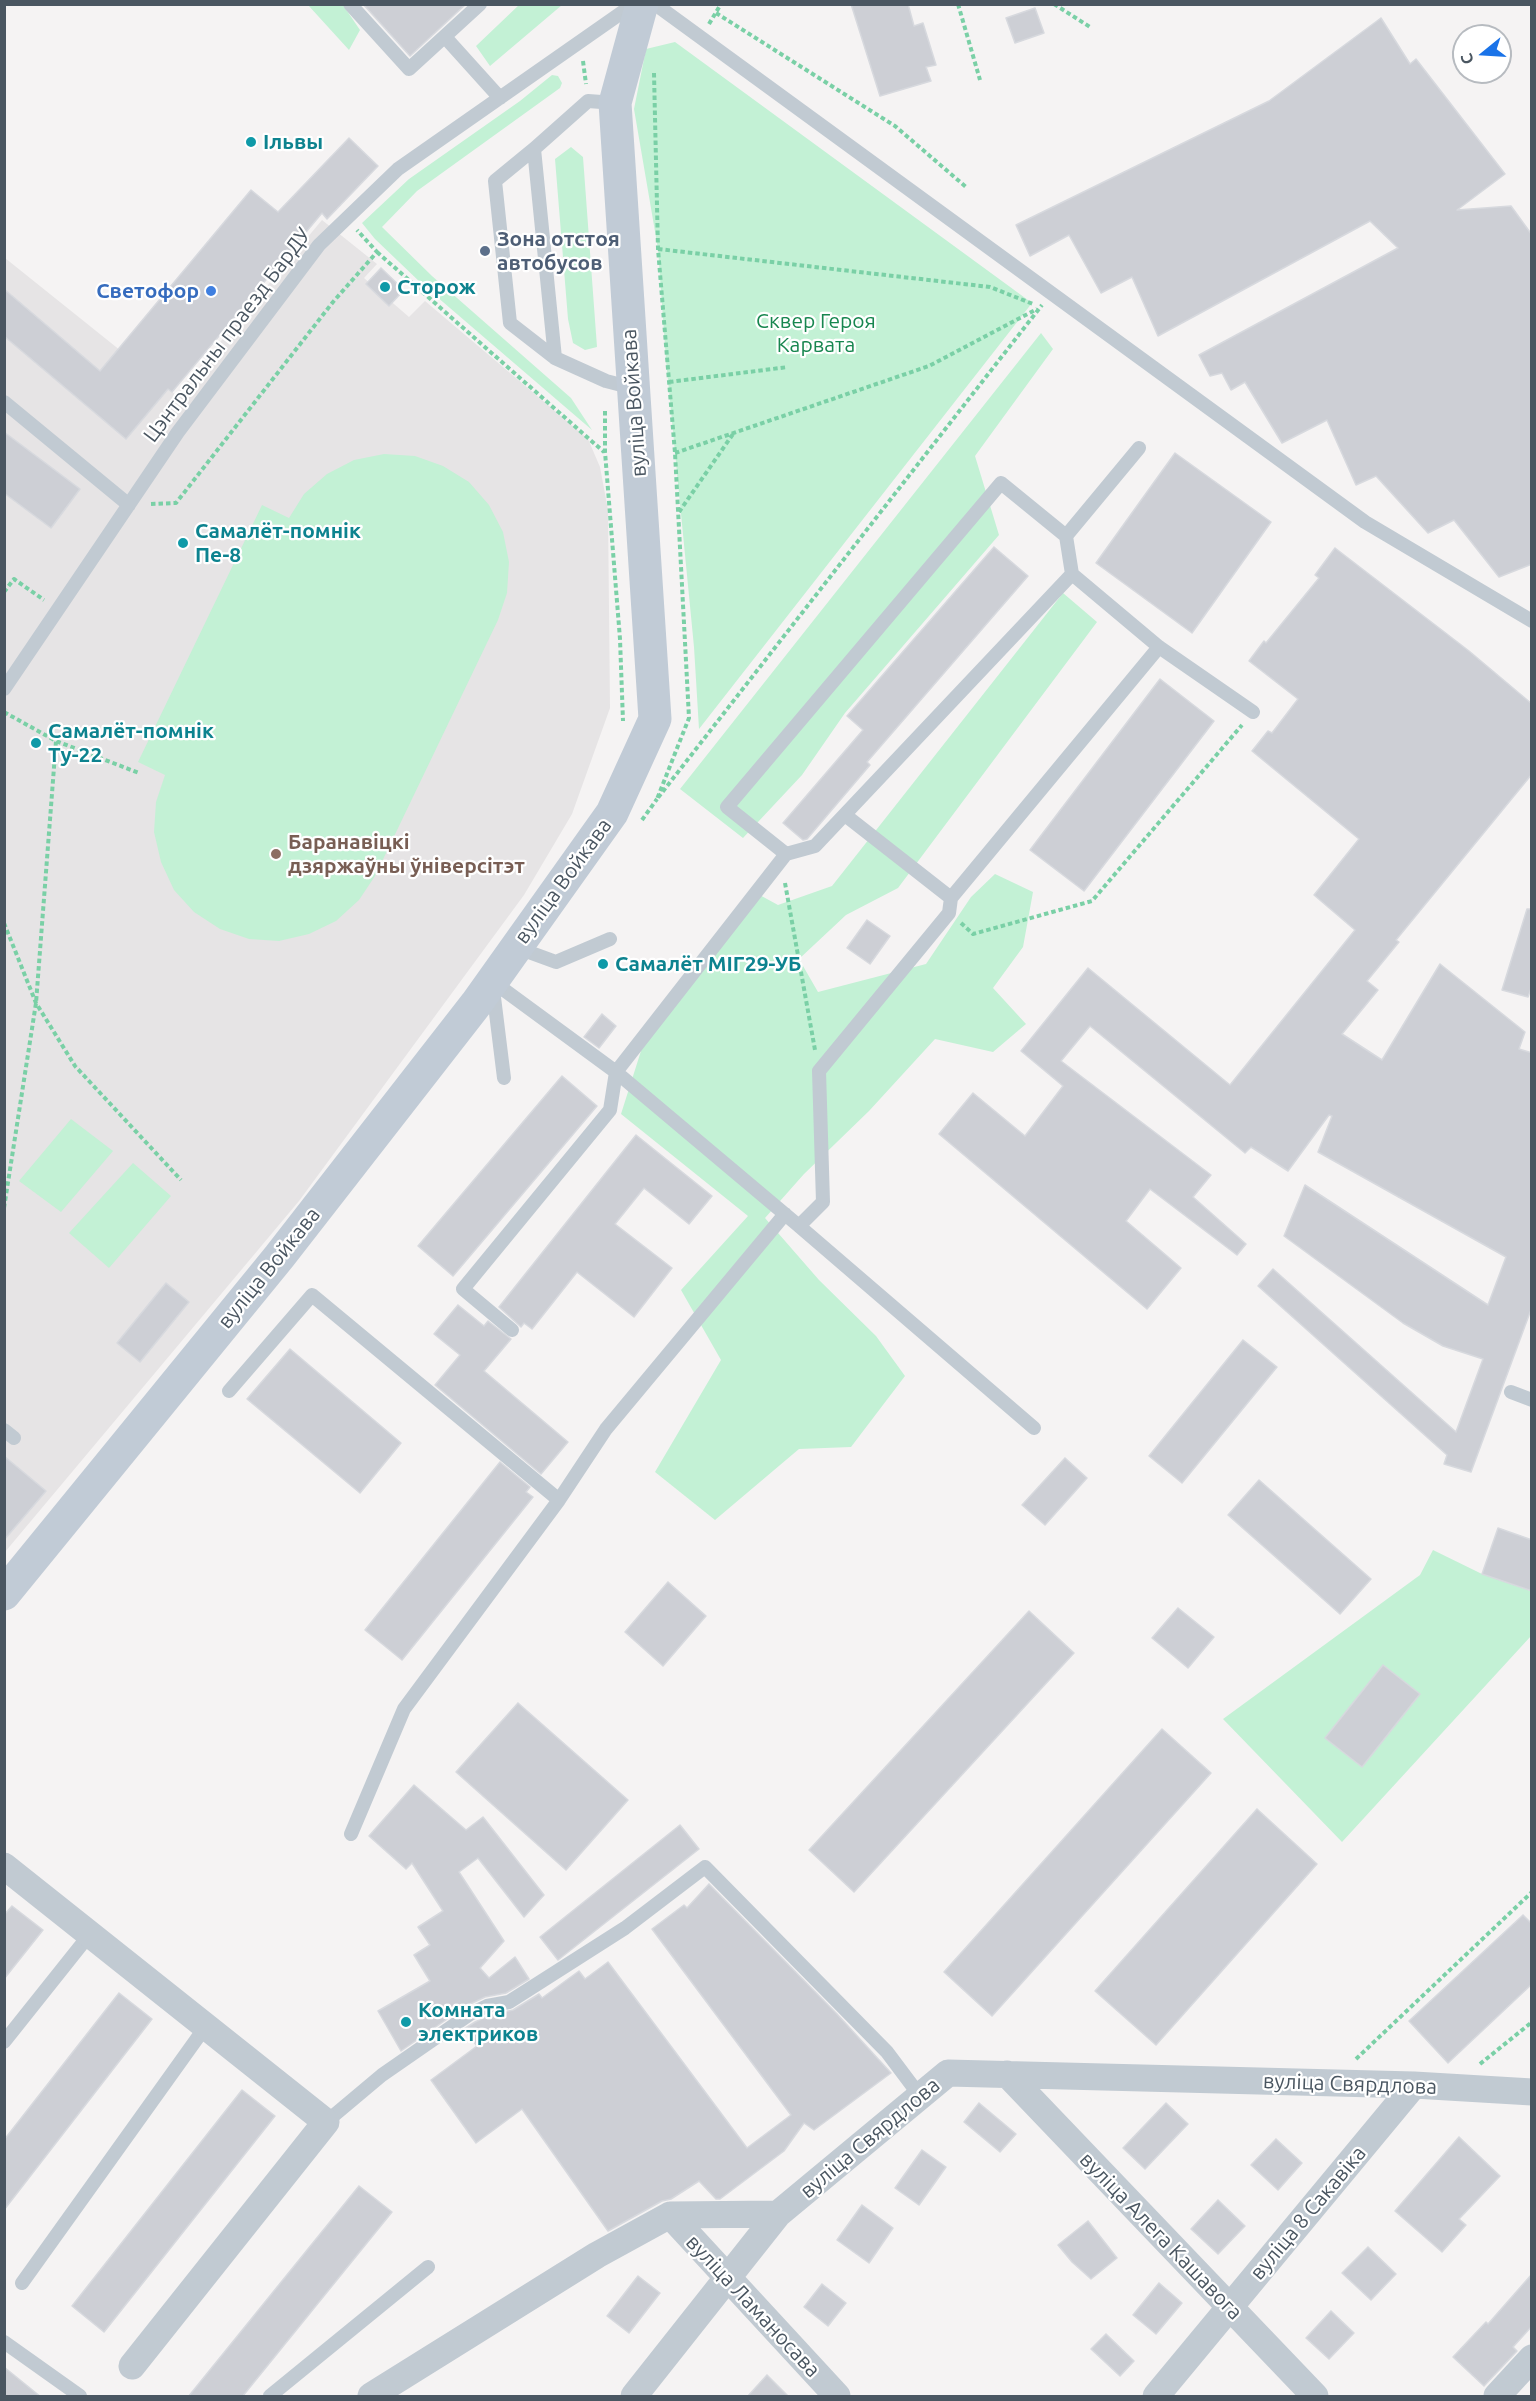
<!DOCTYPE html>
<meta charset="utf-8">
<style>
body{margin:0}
#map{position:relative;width:1536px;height:2401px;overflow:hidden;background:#f5f3f3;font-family:Ubuntu,sans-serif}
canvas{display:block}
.frame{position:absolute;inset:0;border:6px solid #4a5661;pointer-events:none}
.north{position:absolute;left:1452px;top:24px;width:60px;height:60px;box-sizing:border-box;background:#fff;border:2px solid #b7bbc0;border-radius:50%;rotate:252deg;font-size:16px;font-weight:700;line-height:24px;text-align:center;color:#4a5661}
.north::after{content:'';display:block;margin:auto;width:21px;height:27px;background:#1a73e8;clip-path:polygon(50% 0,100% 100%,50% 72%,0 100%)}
</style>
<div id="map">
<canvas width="1536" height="2401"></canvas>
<div class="frame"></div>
<div class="north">С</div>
</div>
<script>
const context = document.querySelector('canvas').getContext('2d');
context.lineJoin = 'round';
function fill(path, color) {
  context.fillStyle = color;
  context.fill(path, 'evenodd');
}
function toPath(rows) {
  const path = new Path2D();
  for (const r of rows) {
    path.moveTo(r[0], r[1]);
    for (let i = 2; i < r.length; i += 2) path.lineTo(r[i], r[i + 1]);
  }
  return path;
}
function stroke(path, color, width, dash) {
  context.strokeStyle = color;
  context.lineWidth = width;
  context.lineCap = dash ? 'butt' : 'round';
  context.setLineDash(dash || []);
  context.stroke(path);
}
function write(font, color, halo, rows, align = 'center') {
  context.font = font + ' Ubuntu,sans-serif';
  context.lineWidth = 4.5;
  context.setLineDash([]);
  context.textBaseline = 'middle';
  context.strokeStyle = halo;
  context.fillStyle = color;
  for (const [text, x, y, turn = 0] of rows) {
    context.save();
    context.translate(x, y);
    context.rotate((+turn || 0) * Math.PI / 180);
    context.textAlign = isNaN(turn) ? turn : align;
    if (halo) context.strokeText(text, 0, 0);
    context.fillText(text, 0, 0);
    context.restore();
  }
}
fill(toPath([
 [322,220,377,264,364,278,409,317,425,301,588,439,600,467,608,510,610,708,572,814,524,895,299,1201,5,1552,5,258,176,395]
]), '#e6e4e5');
fill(toPath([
 [520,4,562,5,490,66,476,46],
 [308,5,343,5,360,30,349,50],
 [675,42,1032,303,699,729,694,647,666,360,658,249,634,109,646,49],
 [552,75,558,76,562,83,560,88,417,191,382,227,432,276,571,398,592,430,422,284,375,239,362,223,409,179,520,101],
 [571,147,583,157,597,347,585,350,573,343,568,319,555,159],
 [1041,333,1053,349,975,456,999,535,845,713,802,775,743,838,680,789],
 [384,454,415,456,443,466,469,482,489,505,503,532,509,562,507,593,498,620,375,876,359,900,336,921,309,934,279,941,249,939,220,929,194,912,174,890,161,862,154,832,156,802,165,775,138,762,262,505,289,518,304,494,327,474,354,460],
 [1063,593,1097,622,898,888,846,915,799,959,818,992,926,964,971,897,995,874,1033,892,1023,947,993,988,1026,1024,993,1052,935,1039,869,1111,804,1174,765,1218,819,1280,876,1336,905,1376,851,1447,799,1449,715,1520,655,1472,721,1360,681,1290,748,1216,621,1114,647,1032,756,893,778,905,832,886],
 [71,1119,113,1151,61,1212,19,1181],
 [133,1163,171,1196,109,1268,69,1233],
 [1433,1550,1482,1574,1531,1591,1531,1636,1342,1842,1223,1719,1420,1575]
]), '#c3f1d5');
const building = toPath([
 [363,4,466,4,410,56,363,4],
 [851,4,908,4,914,26,923,23,936,65,926,67,931,81,880,96,851,4],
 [1035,8,1044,33,1015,43,1006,18,1035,8],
 [1381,18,1410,64,1416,59,1505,174,1457,210,1511,206,1532,235,1532,564,1499,577,1454,520,1428,533,1376,476,1356,485,1327,420,1282,443,1245,382,1231,390,1222,373,1210,376,1199,355,1398,248,1370,221,1158,336,1132,277,1101,293,1069,235,1030,256,1016,225,1269,101,1381,18],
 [349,138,378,166,327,219,322,213,172,392,168,389,126,439,4,336,4,289,100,371,251,190,278,212,349,138],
 [381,268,404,290,389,306,366,284,381,268],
 [4,432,80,489,51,528,4,493,4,432],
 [1175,453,1271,522,1192,633,1096,563,1175,453],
 [994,547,1028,576,867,762,870,765,807,839,803,840,783,823,863,730,847,716,994,547],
 [1335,548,1469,651,1532,704,1532,774,1396,940,1399,942,1367,981,1378,990,1342,1034,1382,1060,1440,964,1525,1032,1519,1049,1532,1053,1532,1307,1471,1472,1444,1464,1447,1455,1258,1286,1273,1269,1456,1432,1483,1359,1443,1346,1403,1323,1284,1236,1305,1185,1488,1305,1506,1257,1318,1152,1332,1116,1329,1115,1288,1171,1251,1147,1245,1153,1090,1026,1061,1061,1211,1175,1193,1197,1246,1244,1237,1255,1150,1189,1126,1221,1181,1268,1147,1309,939,1134,973,1093,1025,1136,1063,1086,1021,1051,1088,968,1230,1085,1355,930,1314,895,1359,839,1252,751,1268,731,1272,733,1298,699,1249,661,1264,641,1266,643,1319,578,1315,575,1335,548],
 [1160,679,1214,721,1084,891,1030,850,1160,679],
 [1527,909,1532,909,1532,986,1528,997,1502,990,1527,909],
 [867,920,890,936,870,964,847,948,867,920],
 [602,1014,616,1026,599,1048,584,1037,602,1014],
 [562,1076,597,1106,453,1276,418,1246,562,1076],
 [636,1135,712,1196,689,1224,644,1188,615,1224,672,1268,634,1317,577,1272,532,1329,524,1323,521,1327,499,1307,636,1135],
 [166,1283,189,1302,140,1362,117,1343,166,1283],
 [458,1305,484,1326,488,1321,511,1339,484,1371,568,1442,541,1474,435,1385,460,1355,434,1334,458,1305],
 [1243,1340,1277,1367,1182,1483,1149,1456,1243,1340],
 [290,1349,401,1443,360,1493,247,1399,290,1349],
 [4,1456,46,1491,4,1540,4,1456],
 [1065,1458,1087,1478,1045,1525,1022,1505,1065,1458],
 [500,1462,530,1487,526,1492,533,1497,402,1660,365,1630,500,1462],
 [1259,1480,1371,1579,1340,1614,1228,1515,1259,1480],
 [1498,1528,1532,1540,1532,1591,1482,1574,1498,1528],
 [668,1582,706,1616,663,1666,625,1632,668,1582],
 [1178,1608,1214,1637,1188,1668,1152,1638,1178,1608],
 [1029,1611,1074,1653,854,1892,809,1850,1029,1611],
 [1383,1665,1420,1694,1362,1767,1325,1738,1383,1665],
 [518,1703,628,1800,566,1870,456,1772,518,1703],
 [1162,1729,1211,1773,992,2016,944,1972,1162,1729],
 [414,1785,466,1830,483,1817,544,1895,524,1917,478,1858,459,1872,504,1941,480,1968,489,1978,515,1957,529,1979,506,1993,485,1997,466,2006,401,2051,378,2011,430,1981,414,1955,430,1945,418,1927,443,1911,412,1863,406,1869,369,1836,414,1785],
 [1257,1809,1317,1864,1156,2045,1095,1991,1257,1809],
 [680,1825,699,1849,558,1960,540,1937,680,1825],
 [709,1884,837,2014,891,2073,814,2130,804,2123,784,2151,720,2199,716,2199,699,2181,671,2199,662,2201,608,2231,522,2109,476,2143,431,2080,477,2046,464,2029,475,2022,490,2015,513,2010,539,1994,542,1998,579,1971,585,1979,608,1962,747,2148,791,2115,652,1929,684,1905,687,1908,709,1884],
 [12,1906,43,1930,4,1979,4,1915,12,1906],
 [1523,1915,1532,1924,1532,1984,1448,2063,1409,2021,1523,1915],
 [119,1993,152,2019,4,2210,4,2140,119,1993],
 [242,2090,275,2116,104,2332,72,2306,242,2090],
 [979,2103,1016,2134,1000,2152,964,2122,979,2103],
 [1166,2103,1188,2124,1145,2169,1123,2148,1166,2103],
 [1459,2137,1500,2176,1459,2219,1466,2225,1442,2252,1395,2211,1459,2137],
 [1276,2139,1302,2163,1278,2190,1251,2165,1276,2139],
 [922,2150,946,2167,919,2205,895,2188,922,2150],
 [359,2186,392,2212,242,2397,188,2397,359,2186],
 [1218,2200,1245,2226,1218,2254,1191,2229,1218,2200],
 [862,2205,893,2228,869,2263,837,2240,862,2205],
 [1088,2221,1117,2258,1091,2279,1072,2262,1058,2245,1088,2221],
 [1368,2247,1396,2274,1371,2300,1342,2273,1368,2247],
 [1532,2274,1532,2326,1513,2347,1517,2351,1484,2386,1453,2357,1486,2322,1488,2324,1532,2274],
 [638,2276,660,2293,629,2333,607,2316,638,2276],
 [1159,2283,1182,2303,1156,2334,1133,2315,1159,2283],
 [822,2284,846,2303,828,2326,804,2307,822,2284],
 [1331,2311,1354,2333,1329,2359,1306,2338,1331,2311],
 [1106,2334,1134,2361,1120,2376,1091,2349,1106,2334],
 [4,2367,41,2397,4,2397,4,2367],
 [767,2375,789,2397,747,2397,767,2375]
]);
fill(building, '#cdcfd5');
stroke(building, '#d7d9de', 1.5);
stroke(toPath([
 [958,4,980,80],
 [1054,4,1090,27],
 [716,13,895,126,966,187],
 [709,24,721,4],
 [583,61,586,84],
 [654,73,658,249,675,453,689,718,657,799,1042,305],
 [658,249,990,287,1033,304],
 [377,252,604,452],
 [669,382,788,367],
 [605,411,605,452,620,639,623,721],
 [675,453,929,366,1037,309],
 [151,504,176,503,333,302,377,252,357,230],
 [679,512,733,434],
 [4,592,14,579,44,600],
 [4,712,56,741,139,773],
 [642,820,657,799],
 [785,883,815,1050],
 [4,923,36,1003,75,1066,181,1180],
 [961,923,973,934,1092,901,1242,725],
 [4,1208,36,1003,56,741],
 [1356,2059,1532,1892],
 [1480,2064,1532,2022]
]), '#7ad0a6', 4, [4.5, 3]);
stroke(toPath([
 [350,4,409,69,480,4],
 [655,4,1365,522,1532,621],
 [445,37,500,98],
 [615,103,588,101,534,149,555,358,606,381,633,388],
 [534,149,495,181,510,323,555,358],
 [4,402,129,505],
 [1066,536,1072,574,815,846,786,854,616,1072,799,1226,823,1202,819,1071,949,913,951,898,1159,647],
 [1072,574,1159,647,1253,712],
 [4,689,178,432,319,245,398,169,634,4],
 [845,815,951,898],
 [786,854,727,807,1001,483,1066,536,1139,448],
 [515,947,556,962,610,939],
 [504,1078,492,981,616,1072,610,1110,463,1289,512,1330],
 [799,1226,1034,1428],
 [229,1391,312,1295,559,1500,606,1429,785,1214],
 [1511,1392,1532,1400],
 [4,1430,14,1438],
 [351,1834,404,1709,559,1500],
 [4,2042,90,1934],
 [326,2122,382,2075,470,2014,487,2006,509,2002,625,1928,705,1867,887,2052,920,2096],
 [22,2283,206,2026],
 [4,2342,80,2396],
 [270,2396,428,2267]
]), '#c1cad2', 14);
stroke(toPath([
 [4,1866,326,2122,132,2366],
 [1007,2074,1315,2396],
 [670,2215,837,2396],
 [371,2396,597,2255,670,2215,778,2214,948,2073,1414,2085,1532,2092],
 [634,2396,778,2214],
 [1156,2396,1414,2085],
 [1497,2396,1532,2358]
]), '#c1cad2', 27);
stroke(toPath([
 [4,1594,279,1257,476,1004,612,813,655,719,615,103,642,4]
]), '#c1cbd6', 33);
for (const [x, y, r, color] of [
 [251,142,6,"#0f9aa8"],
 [485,251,6,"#5c6f8a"],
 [385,287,6,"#0f9aa8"],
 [211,291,6,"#3f7fe0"],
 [183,543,6,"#0f9aa8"],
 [36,743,6,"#0f9aa8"],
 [276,854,6,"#8d6e63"],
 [603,964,6,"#0f9aa8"],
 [406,2022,6,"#0f9aa8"]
]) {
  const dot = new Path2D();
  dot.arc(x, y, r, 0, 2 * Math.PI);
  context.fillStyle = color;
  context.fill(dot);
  stroke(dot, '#fff', 2);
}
write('bold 21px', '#0d838f', '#fff', [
 ["Ільвы",263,142],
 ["Сторож",397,287],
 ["Самалёт-помнік",195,531],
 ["Пе-8",195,555],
 ["Самалёт-помнік",48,731],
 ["Ту-22",48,755],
 ["Самалёт МІГ29-УБ",615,964],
 ["Комната",418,2010],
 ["электриков",418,2034]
], 'left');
write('bold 21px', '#4e5e75', '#fff', [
 ["Зона отстоя",497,239],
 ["автобусов",497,263]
], 'left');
write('bold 21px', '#366cbe', '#fff', [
 ["Светофор",199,291]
], 'right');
write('21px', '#17864f', '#fff', [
 ["Сквер Героя",816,321],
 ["Карвата",816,345]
]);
write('21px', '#4a5661', '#fff', [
 ["Цэнтральны праезд БарДУ",227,335,-53],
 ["вуліца Войкава",634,403,-94],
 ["вуліца Войкава",563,881,-54],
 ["вуліца Войкава",269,1268,-51],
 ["вуліца Свярдлова",1350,2084,2],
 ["вуліца Свярдлова",870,2138,-40],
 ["вуліца 8 Сакавіка",1308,2213,-50],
 ["вуліца Алега Кашавога",1161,2236,46],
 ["вуліца Ламаносава",753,2306,47]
]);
write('bold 21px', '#785e54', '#fff', [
 ["Баранавіцкі",288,842],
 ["дзяржаўны ўніверсітэт",288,866]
], 'left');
</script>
